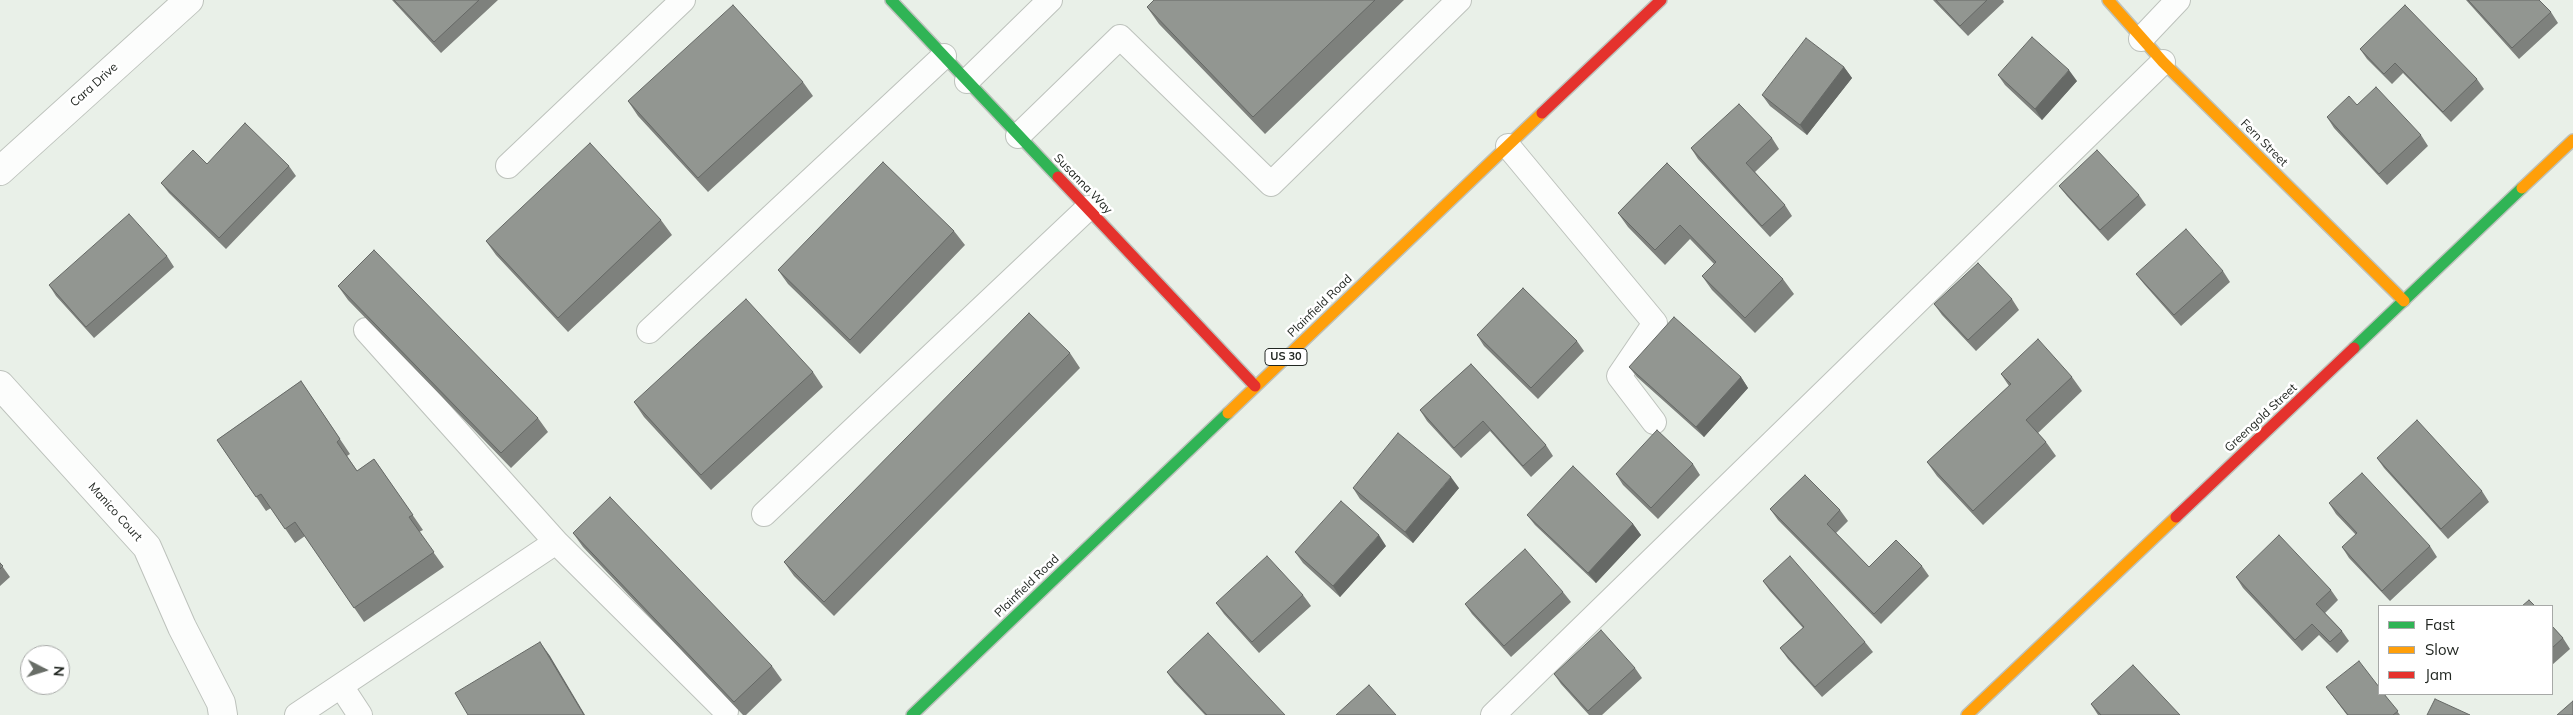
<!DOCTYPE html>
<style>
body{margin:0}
#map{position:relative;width:2573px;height:715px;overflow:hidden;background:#e9f0e8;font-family:Mulish,sans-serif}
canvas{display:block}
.legend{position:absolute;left:2378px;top:605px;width:175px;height:90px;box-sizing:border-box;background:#fff;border:1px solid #a7a9a7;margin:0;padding:6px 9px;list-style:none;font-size:15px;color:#222722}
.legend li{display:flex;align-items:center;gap:10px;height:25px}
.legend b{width:25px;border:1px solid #a7a9a7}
.north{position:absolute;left:20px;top:645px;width:50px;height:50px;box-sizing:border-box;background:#fff;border:1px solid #a7a9a7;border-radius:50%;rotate:95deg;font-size:14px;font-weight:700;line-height:20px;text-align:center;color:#222722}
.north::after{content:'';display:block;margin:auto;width:18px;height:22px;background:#686d67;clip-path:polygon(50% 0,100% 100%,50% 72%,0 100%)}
</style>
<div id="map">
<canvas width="2573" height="715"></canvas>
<ul class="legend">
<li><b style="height:6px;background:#30b455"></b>Fast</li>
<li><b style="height:6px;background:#ff9f0a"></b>Slow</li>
<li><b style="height:6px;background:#e5322d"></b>Jam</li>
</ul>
<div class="north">N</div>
</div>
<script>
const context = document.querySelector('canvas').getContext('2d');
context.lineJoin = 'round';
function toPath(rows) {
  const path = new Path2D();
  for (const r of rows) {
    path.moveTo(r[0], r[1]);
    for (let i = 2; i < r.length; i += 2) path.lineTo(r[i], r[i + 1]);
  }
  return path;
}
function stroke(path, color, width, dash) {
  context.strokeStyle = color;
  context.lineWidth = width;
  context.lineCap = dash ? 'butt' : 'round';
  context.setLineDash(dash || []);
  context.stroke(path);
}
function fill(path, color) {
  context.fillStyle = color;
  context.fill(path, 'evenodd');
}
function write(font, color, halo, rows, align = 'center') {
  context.font = font + ' Mulish,sans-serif';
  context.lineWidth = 5;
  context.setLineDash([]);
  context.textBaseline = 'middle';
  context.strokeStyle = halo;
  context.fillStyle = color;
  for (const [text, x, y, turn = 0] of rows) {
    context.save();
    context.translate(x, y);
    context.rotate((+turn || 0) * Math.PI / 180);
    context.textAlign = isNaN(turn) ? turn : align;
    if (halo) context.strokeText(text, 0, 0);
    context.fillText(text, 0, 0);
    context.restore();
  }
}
const lane = toPath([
 [2141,39,2178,0],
 [967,81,1050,0],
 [1018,136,1120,37,1271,184,1459,0],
 [1508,146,1655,323,1619,376,1654,422],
 [508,166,683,0],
 [366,330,556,542],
 [649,331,944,56],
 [764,514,1088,208],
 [341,686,360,715],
 [297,715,556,542,726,711],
 [1493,715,2163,62]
]);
const street = toPath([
 [0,171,189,0],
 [0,385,147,547,182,627,221,703,223,715]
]);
const fast = toPath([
 [891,0,1058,177],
 [2354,348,2522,188],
 [912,715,1228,413]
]);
const slow = toPath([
 [2108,0,2163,62,2404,301],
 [2522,188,2573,140],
 [1228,413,1542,113],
 [1967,715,2176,517]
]);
const jam = toPath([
 [1542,113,1661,0],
 [1058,177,1255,386],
 [2176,517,2354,348]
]);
stroke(lane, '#bdc2bc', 26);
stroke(street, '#bdc2bc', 30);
stroke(fast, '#bdc2bc', 14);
stroke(slow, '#bdc2bc', 14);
stroke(jam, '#bdc2bc', 14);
stroke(lane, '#fcfdfc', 24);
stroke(street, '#fcfdfc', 28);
stroke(fast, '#30b455', 11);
stroke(slow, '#ff9f0a', 11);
stroke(jam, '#e5322d', 11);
fill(toPath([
 [392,0,498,0,441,53],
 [1154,0,1404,0,1265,134,1159,24,1147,7],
 [1933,0,2003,0,2004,2,1968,36],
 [2466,0,2539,0,2551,12,2558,23,2519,59],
 [2360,49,2477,79,2484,89,2451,122,2403,73,2392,84,2367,59],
 [1844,67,1852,78,1807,135,1770,106,1762,95],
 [1998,75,2077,81,2042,120,2005,85],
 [803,82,813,96,708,192,638,116,628,101],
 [2357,105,2421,135,2428,146,2387,185,2334,128,2327,117],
 [1772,138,1779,149,1755,172,1785,205,1792,216,1770,237,1698,159,1691,148],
 [1667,163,1783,279,1794,294,1755,333,1712,290,1702,276,1714,264,1690,239,1665,265,1628,227,1618,213],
 [207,164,289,166,296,176,226,249,169,193,161,183],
 [2059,186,2139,195,2146,205,2108,241,2067,196],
 [661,220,672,235,568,332,496,255,486,241],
 [954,231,965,245,860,354,788,284,778,270],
 [167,256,174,267,94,338,56,296,49,285],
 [2223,271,2230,282,2181,326,2144,284,2136,274],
 [338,286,538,418,548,432,511,468,348,300],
 [2012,299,2019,310,1976,351,1942,315,1934,304],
 [1477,335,1577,341,1584,351,1538,399,1484,346],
 [1070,353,1080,368,834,616,794,576,784,562],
 [1471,364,1546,445,1553,456,1531,477,1490,431,1461,458,1427,421,1420,410],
 [1629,367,1741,377,1748,388,1704,437,1637,377],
 [813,372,823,387,711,490,644,417,634,402],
 [2001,374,2072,377,2082,391,2038,433,2046,442,2056,456,1983,525,1937,476,1927,462,2009,386],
 [301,381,350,454,347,456,357,471,374,459,423,530,419,532,444,567,364,622,305,536,295,543,271,508,266,511,217,440],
 [2377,458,2482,491,2489,502,2448,539,2384,468],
 [1693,464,1700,475,1658,519,1623,485,1616,474],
 [1353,488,1459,488,1413,543,1360,499],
 [2329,503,2430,546,2437,557,2390,601,2349,558,2342,547,2356,535,2336,514],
 [1770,509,1840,510,1848,521,1836,533,1869,567,1922,566,1929,576,1881,624,1778,520],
 [1527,515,1633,524,1641,535,1596,583,1535,525],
 [573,533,772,666,782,680,746,715,743,715,583,547],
 [1386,546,1340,597,1303,563,1295,552],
 [0,563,10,577,0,586],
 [2236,577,2331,590,2338,600,2325,613,2342,631,2349,641,2337,653,2319,635,2302,651,2243,588],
 [1763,581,1865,642,1873,652,1822,697,1788,659,1780,648,1803,628,1770,591],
 [1563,592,1571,602,1511,657,1472,614,1465,604],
 [1303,595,1311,606,1259,653,1224,614,1216,603],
 [2552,626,2563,638,2570,649,2552,665],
 [1635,668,1642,678,1602,715,1589,715,1561,684,1554,674],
 [1167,672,1285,715,1205,715,1174,682],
 [2326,687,2384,694,2400,715,2347,715],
 [2091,704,2180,715,2098,715]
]), '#7e817d');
fill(toPath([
 [1844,67,1852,78,1807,135,1800,125],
 [2069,70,2077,81,2042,120,2035,109],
 [1741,377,1748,388,1704,437,1696,427],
 [1451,477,1459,488,1413,543,1405,532],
 [1633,524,1641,535,1596,583,1588,573],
 [1379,535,1386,546,1340,597,1333,586],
 [540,642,550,656,585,715,584,715]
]), '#666966');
const building = toPath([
 [394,0,479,0,434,42,394,0],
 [1154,0,1375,0,1253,117,1147,7,1154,0],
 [1936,0,1987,0,1960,26,1936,0],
 [2468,0,2539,0,2551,12,2512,48,2468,0],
 [733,5,803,82,698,178,628,101,733,5],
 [2405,5,2477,79,2443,112,2395,63,2384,74,2360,49,2405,5],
 [2032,37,2069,70,2035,109,1998,75,2032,37],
 [1806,38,1844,67,1800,125,1762,95,1806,38],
 [2376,87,2421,135,2379,174,2327,117,2349,96,2357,105,2376,87],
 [1739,104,1772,138,1746,163,1785,205,1762,226,1691,148,1739,104],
 [245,123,289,166,219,238,161,183,193,150,207,164,245,123],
 [590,143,661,220,558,318,486,241,590,143],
 [2097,150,2139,195,2100,230,2059,186,2097,150],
 [883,162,954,231,850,340,778,270,883,162],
 [1667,163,1783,279,1745,318,1702,276,1716,262,1680,225,1655,250,1618,213,1667,163],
 [129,214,167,256,86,327,49,285,129,214],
 [2186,229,2223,271,2174,315,2136,274,2186,229],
 [374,250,538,418,501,453,338,286,374,250],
 [1978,263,2012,299,1968,340,1934,304,1978,263],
 [1523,288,1577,341,1531,388,1477,335,1523,288],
 [746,299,813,372,701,475,634,402,746,299],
 [1029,313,1070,353,824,602,784,562,1029,313],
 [1674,317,1741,377,1696,427,1629,367,1674,317],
 [2038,339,2072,377,2026,420,2046,442,1973,511,1927,462,2011,384,2001,374,2038,339],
 [1471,364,1546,445,1523,466,1483,421,1454,448,1420,410,1471,364],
 [301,381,340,439,337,442,357,471,374,459,413,515,409,517,434,552,354,608,295,522,285,529,261,494,256,497,217,440,301,381],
 [2417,420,2482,491,2441,529,2377,458,2417,420],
 [1657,430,1693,464,1651,508,1616,474,1657,430],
 [1398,433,1451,477,1405,532,1353,488,1398,433],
 [1573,466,1633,524,1588,573,1527,515,1573,466],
 [2362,473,2430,546,2382,591,2342,547,2357,533,2329,503,2362,473],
 [1805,475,1840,510,1827,524,1869,567,1896,540,1922,566,1874,614,1770,509,1805,475],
 [610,497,772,666,734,702,573,533,610,497],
 [1341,501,1379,535,1333,586,1295,552,1341,501],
 [2279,535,2331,590,2316,604,2342,631,2330,642,2312,624,2295,640,2236,577,2279,535],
 [1525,549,1563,592,1504,646,1465,604,1525,549],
 [1267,556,1303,595,1252,642,1216,603,1267,556],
 [1790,556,1865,642,1815,687,1780,648,1804,627,1763,581,1790,556],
 [0,563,3,566,0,569,0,563],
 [2529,600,2535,606,2522,606,2529,600],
 [2552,626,2563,638,2552,648,2552,626],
 [1601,630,1635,668,1588,711,1554,674,1601,630],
 [1208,633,1285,715,1207,715,1167,672,1208,633],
 [540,642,584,715,468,715,455,693,540,642],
 [2359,661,2379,687,2379,694,2384,694,2398,711,2393,715,2348,715,2326,687,2359,661],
 [2133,665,2180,715,2101,715,2091,704,2133,665],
 [1369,685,1396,715,1336,715,1369,685],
 [2435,699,2470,715,2427,715,2435,699],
 [2573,701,2573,715,2557,715,2573,701]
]);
fill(building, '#929691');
stroke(building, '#666966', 1);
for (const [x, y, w] of [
 [1286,357,42]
]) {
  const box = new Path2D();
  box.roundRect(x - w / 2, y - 8.5, w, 17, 4);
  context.fillStyle = '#fff';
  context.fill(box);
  stroke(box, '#222722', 1);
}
write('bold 11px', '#222722', null, [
 ["US 30",1286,357]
]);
write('12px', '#222722', '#fff', [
 ["Cara Drive",94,85,-42],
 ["Fern Street",2264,143,45],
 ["Susanna Way",1083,184,46],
 ["Plainfield Road",1320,306,-44],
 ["Greengold Street",2261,418,-43],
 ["Manico Court",115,512,48],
 ["Plainfield Road",1027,586,-44]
]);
</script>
